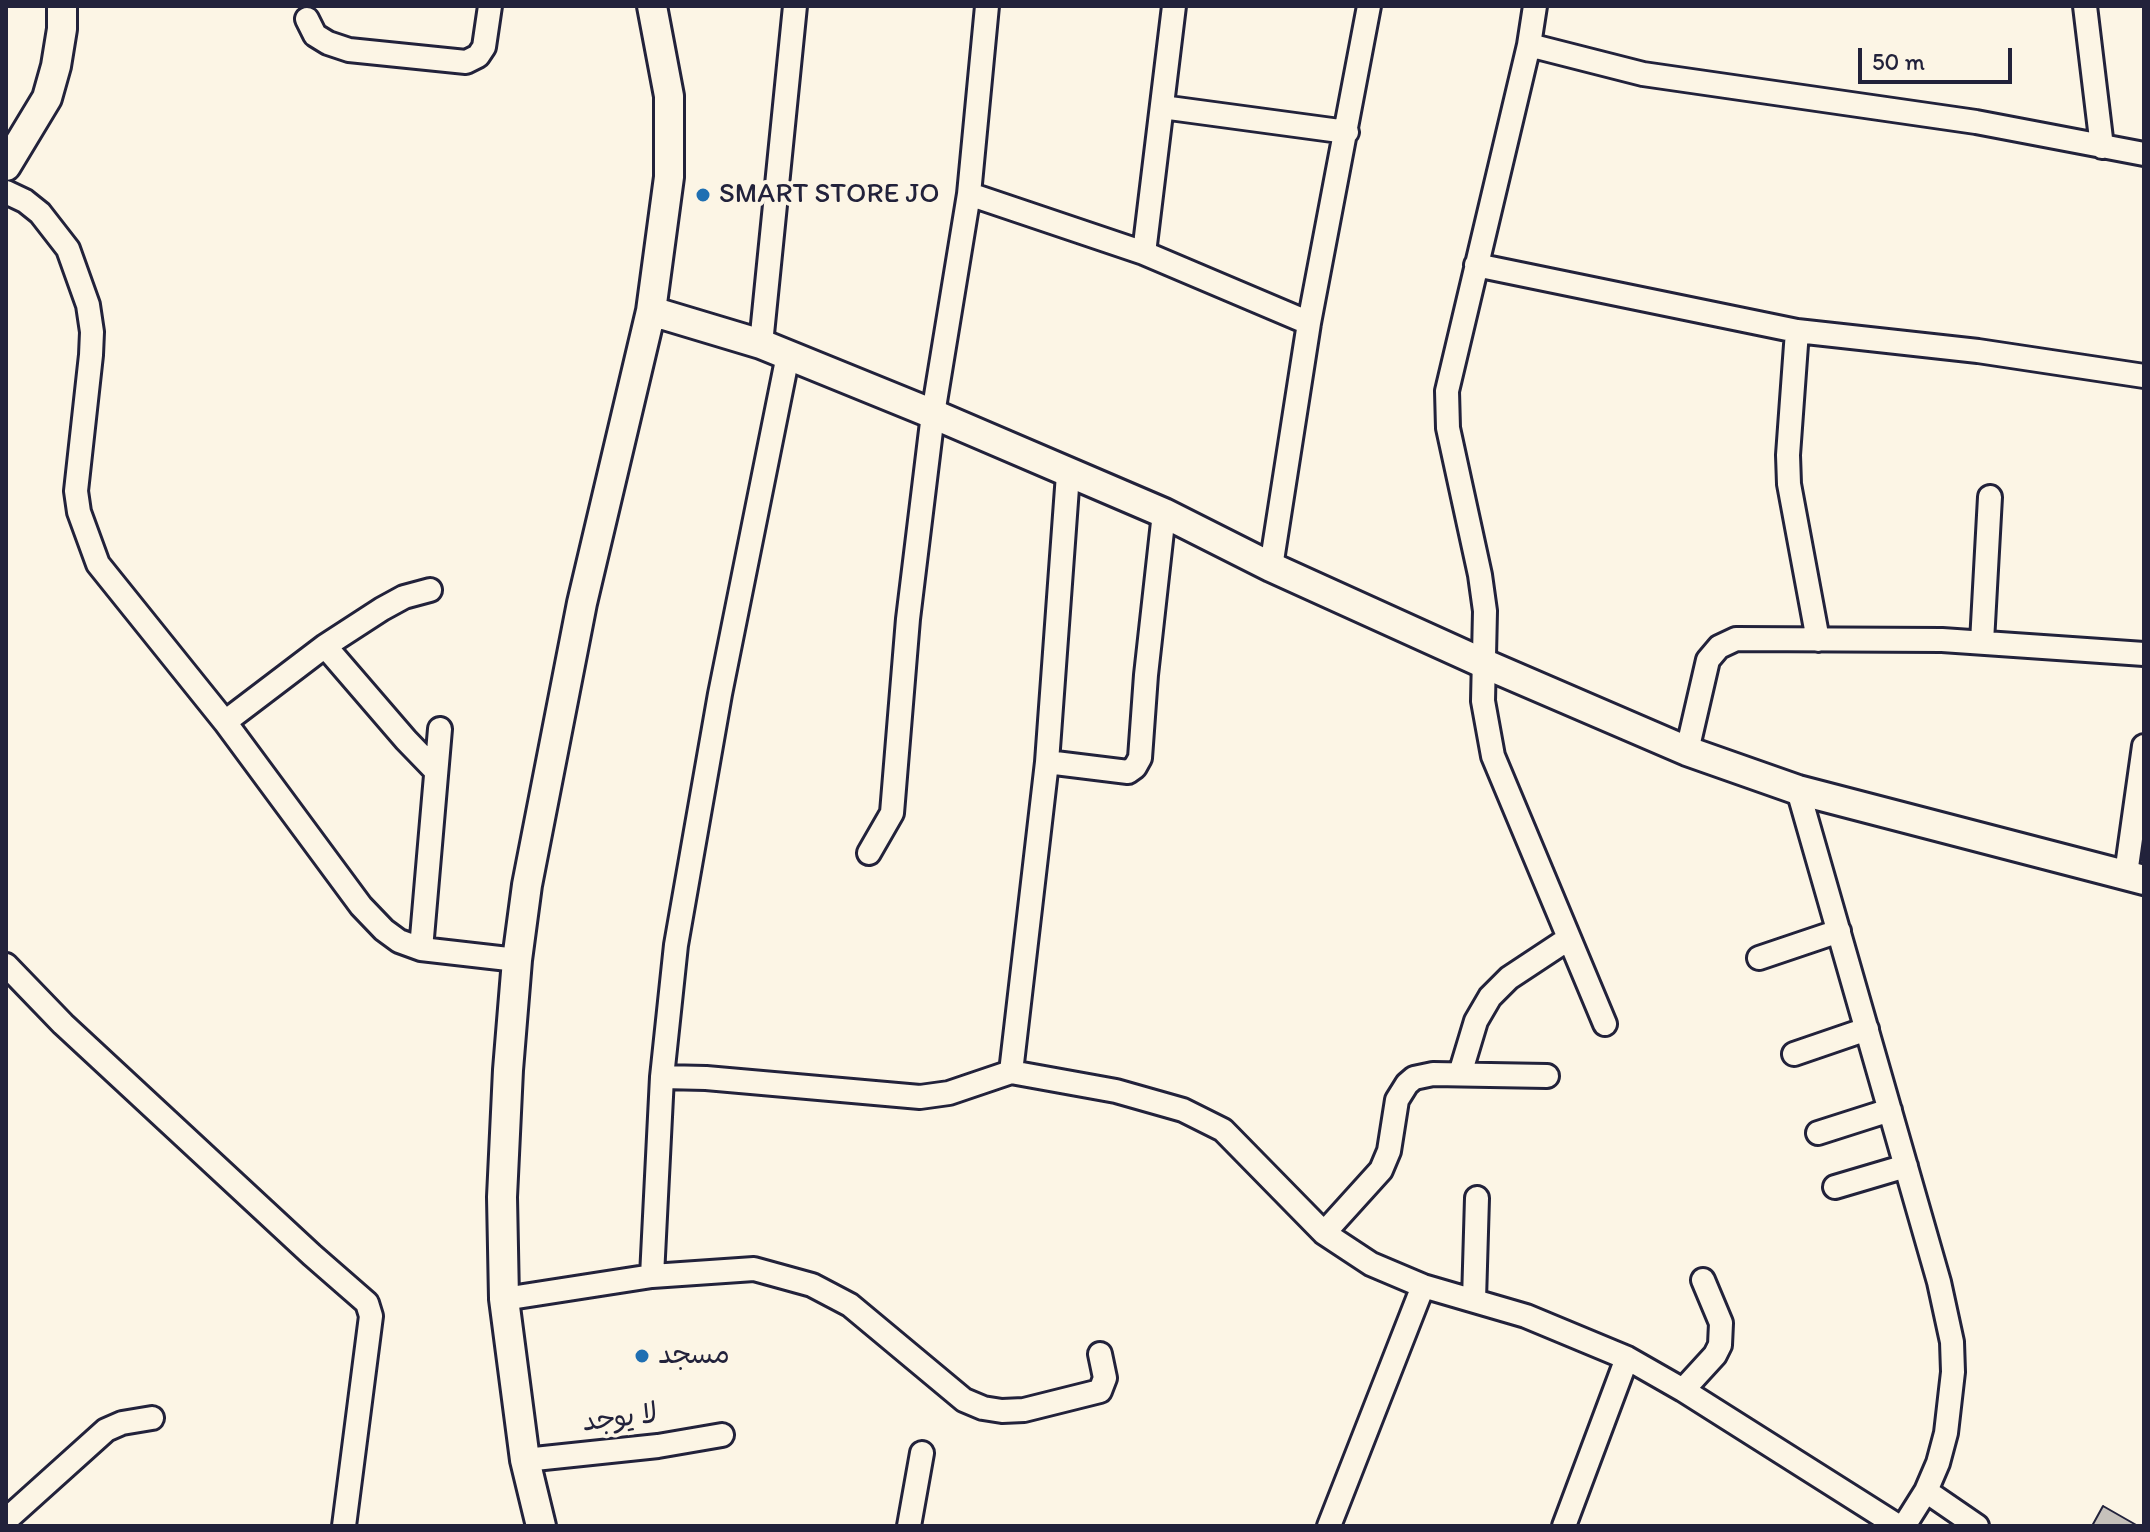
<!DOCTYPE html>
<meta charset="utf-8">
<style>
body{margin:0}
#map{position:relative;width:2150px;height:1532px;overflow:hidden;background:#fcf5e5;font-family:Itim,sans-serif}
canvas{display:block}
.frame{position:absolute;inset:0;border:8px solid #22223b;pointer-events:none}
.scale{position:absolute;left:1858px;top:48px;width:154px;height:36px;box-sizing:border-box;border:4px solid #22223b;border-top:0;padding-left:10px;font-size:24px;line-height:28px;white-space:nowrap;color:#22223b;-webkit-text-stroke:6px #fcf5e5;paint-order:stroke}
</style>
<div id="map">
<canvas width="2150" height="1532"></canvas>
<div class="frame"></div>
<div class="scale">50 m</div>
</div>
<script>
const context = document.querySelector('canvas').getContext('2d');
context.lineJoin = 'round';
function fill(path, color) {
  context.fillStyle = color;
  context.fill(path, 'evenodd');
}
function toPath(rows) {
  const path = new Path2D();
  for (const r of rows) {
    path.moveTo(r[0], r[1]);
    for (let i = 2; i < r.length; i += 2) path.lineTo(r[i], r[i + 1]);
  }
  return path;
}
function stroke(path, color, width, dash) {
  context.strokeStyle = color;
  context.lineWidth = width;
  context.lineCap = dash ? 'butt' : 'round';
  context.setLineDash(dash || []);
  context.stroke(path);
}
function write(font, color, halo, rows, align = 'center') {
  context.font = font + ' Itim,"Playpen Sans Arabic",sans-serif';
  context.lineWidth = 8;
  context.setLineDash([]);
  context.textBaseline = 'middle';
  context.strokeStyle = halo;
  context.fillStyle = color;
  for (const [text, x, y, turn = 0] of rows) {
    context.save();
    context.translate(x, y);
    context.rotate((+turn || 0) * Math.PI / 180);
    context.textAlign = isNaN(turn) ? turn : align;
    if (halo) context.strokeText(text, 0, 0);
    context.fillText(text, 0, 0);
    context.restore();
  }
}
const building = toPath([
 [2103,1506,2138,1526,2092,1526,2103,1506]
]);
fill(building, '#c6c1bb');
stroke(building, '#22223b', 2);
const minor = toPath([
 [1535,6,1529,45,1447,391,1448,428,1480,575,1485,611,1483,701,1493,756,1605,1024],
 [2085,6,2102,147],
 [307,19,315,35,328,43,349,50,466,62,478,56,484,47,490,6],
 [1529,45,1643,74,1976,122,2144,154],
 [1162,107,1347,132],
 [6,192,25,201,40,213,68,249,88,305,92,332,91,355,76,491,79,512,98,564,225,722,361,906,384,930,399,941,421,949,517,960],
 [969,194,1144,253,1309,323],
 [1144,253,1174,6],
 [1476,265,1797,331,1978,351,2144,376],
 [1797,331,1788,455,1789,484,1818,640],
 [761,344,795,6],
 [1271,567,1309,323,1369,6],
 [1982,642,1990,497],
 [325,646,406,740,436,771],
 [225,722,325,646,382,609,404,597,430,590],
 [1687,751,1708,660,1719,647,1736,639,1942,640,2144,654],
 [1047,762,1128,772,1135,767,1140,758,1146,675,1164,513],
 [1798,790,1939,1282,1952,1342,1953,1372,1946,1433,1938,1463,1926,1491,1904,1526],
 [869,853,892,813,908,619,933,414,969,194,987,6],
 [2126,874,2144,746],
 [421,949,440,729],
 [1759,958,1839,931],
 [6,965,63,1024,312,1255,367,1303,371,1316,344,1526],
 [1794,1054,1867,1029],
 [1011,1072,1047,762,1068,474],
 [1460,1074,1476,1021,1490,997,1509,978,1568,939],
 [662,1077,706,1078,920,1097,949,1093,1011,1072,1116,1091,1183,1110,1223,1130,1324,1233,1371,1264,1423,1286,1526,1316,1627,1358,1683,1390,1898,1526],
 [1818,1133,1890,1110],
 [1835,1187,1906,1166],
 [1324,1233,1381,1170,1389,1151,1397,1100,1407,1084,1414,1078,1433,1074,1547,1076],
 [652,1276,662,1077,676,945,720,694,788,355],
 [504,1299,652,1276,754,1269,812,1285,850,1305,964,1400,983,1408,1002,1411,1024,1410,1100,1391,1105,1378,1100,1354],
 [1474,1300,1477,1198],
 [1683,1390,1715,1355,1720,1345,1721,1323,1703,1280],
 [525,1460,658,1446,722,1435],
 [1926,1491,1977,1526],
 [6,1520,106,1430,122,1423,152,1418],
 [909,1526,922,1453],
 [1329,1526,1423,1286],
 [1564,1526,1627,1358]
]);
const tertiary = toPath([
 [6,166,47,98,56,66,62,29,62,6],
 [651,311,761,344,933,414,1164,513,1271,567,1485,664,1687,751,1798,790,2144,880],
 [541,1526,525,1460,504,1299,502,1197,508,1070,517,960,527,885,582,603,651,311,669,177,669,96,652,6]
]);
stroke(minor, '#22223b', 28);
stroke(tertiary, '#22223b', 34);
stroke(minor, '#fcf5e5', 22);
stroke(tertiary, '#fcf5e5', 28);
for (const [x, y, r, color] of [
 [703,195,8,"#1f6fb2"],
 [642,1356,8,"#1f6fb2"]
]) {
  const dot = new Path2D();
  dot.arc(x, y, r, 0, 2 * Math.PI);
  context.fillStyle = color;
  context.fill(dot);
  stroke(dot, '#fcf5e5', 3);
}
write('28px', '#22223b', '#fcf5e5', [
 ["SMART STORE JO",719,195],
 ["مسجد",658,1356]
], 'left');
write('28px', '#22223b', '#fcf5e5', [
 ["لا يوجد",620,1419,-7]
]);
</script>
